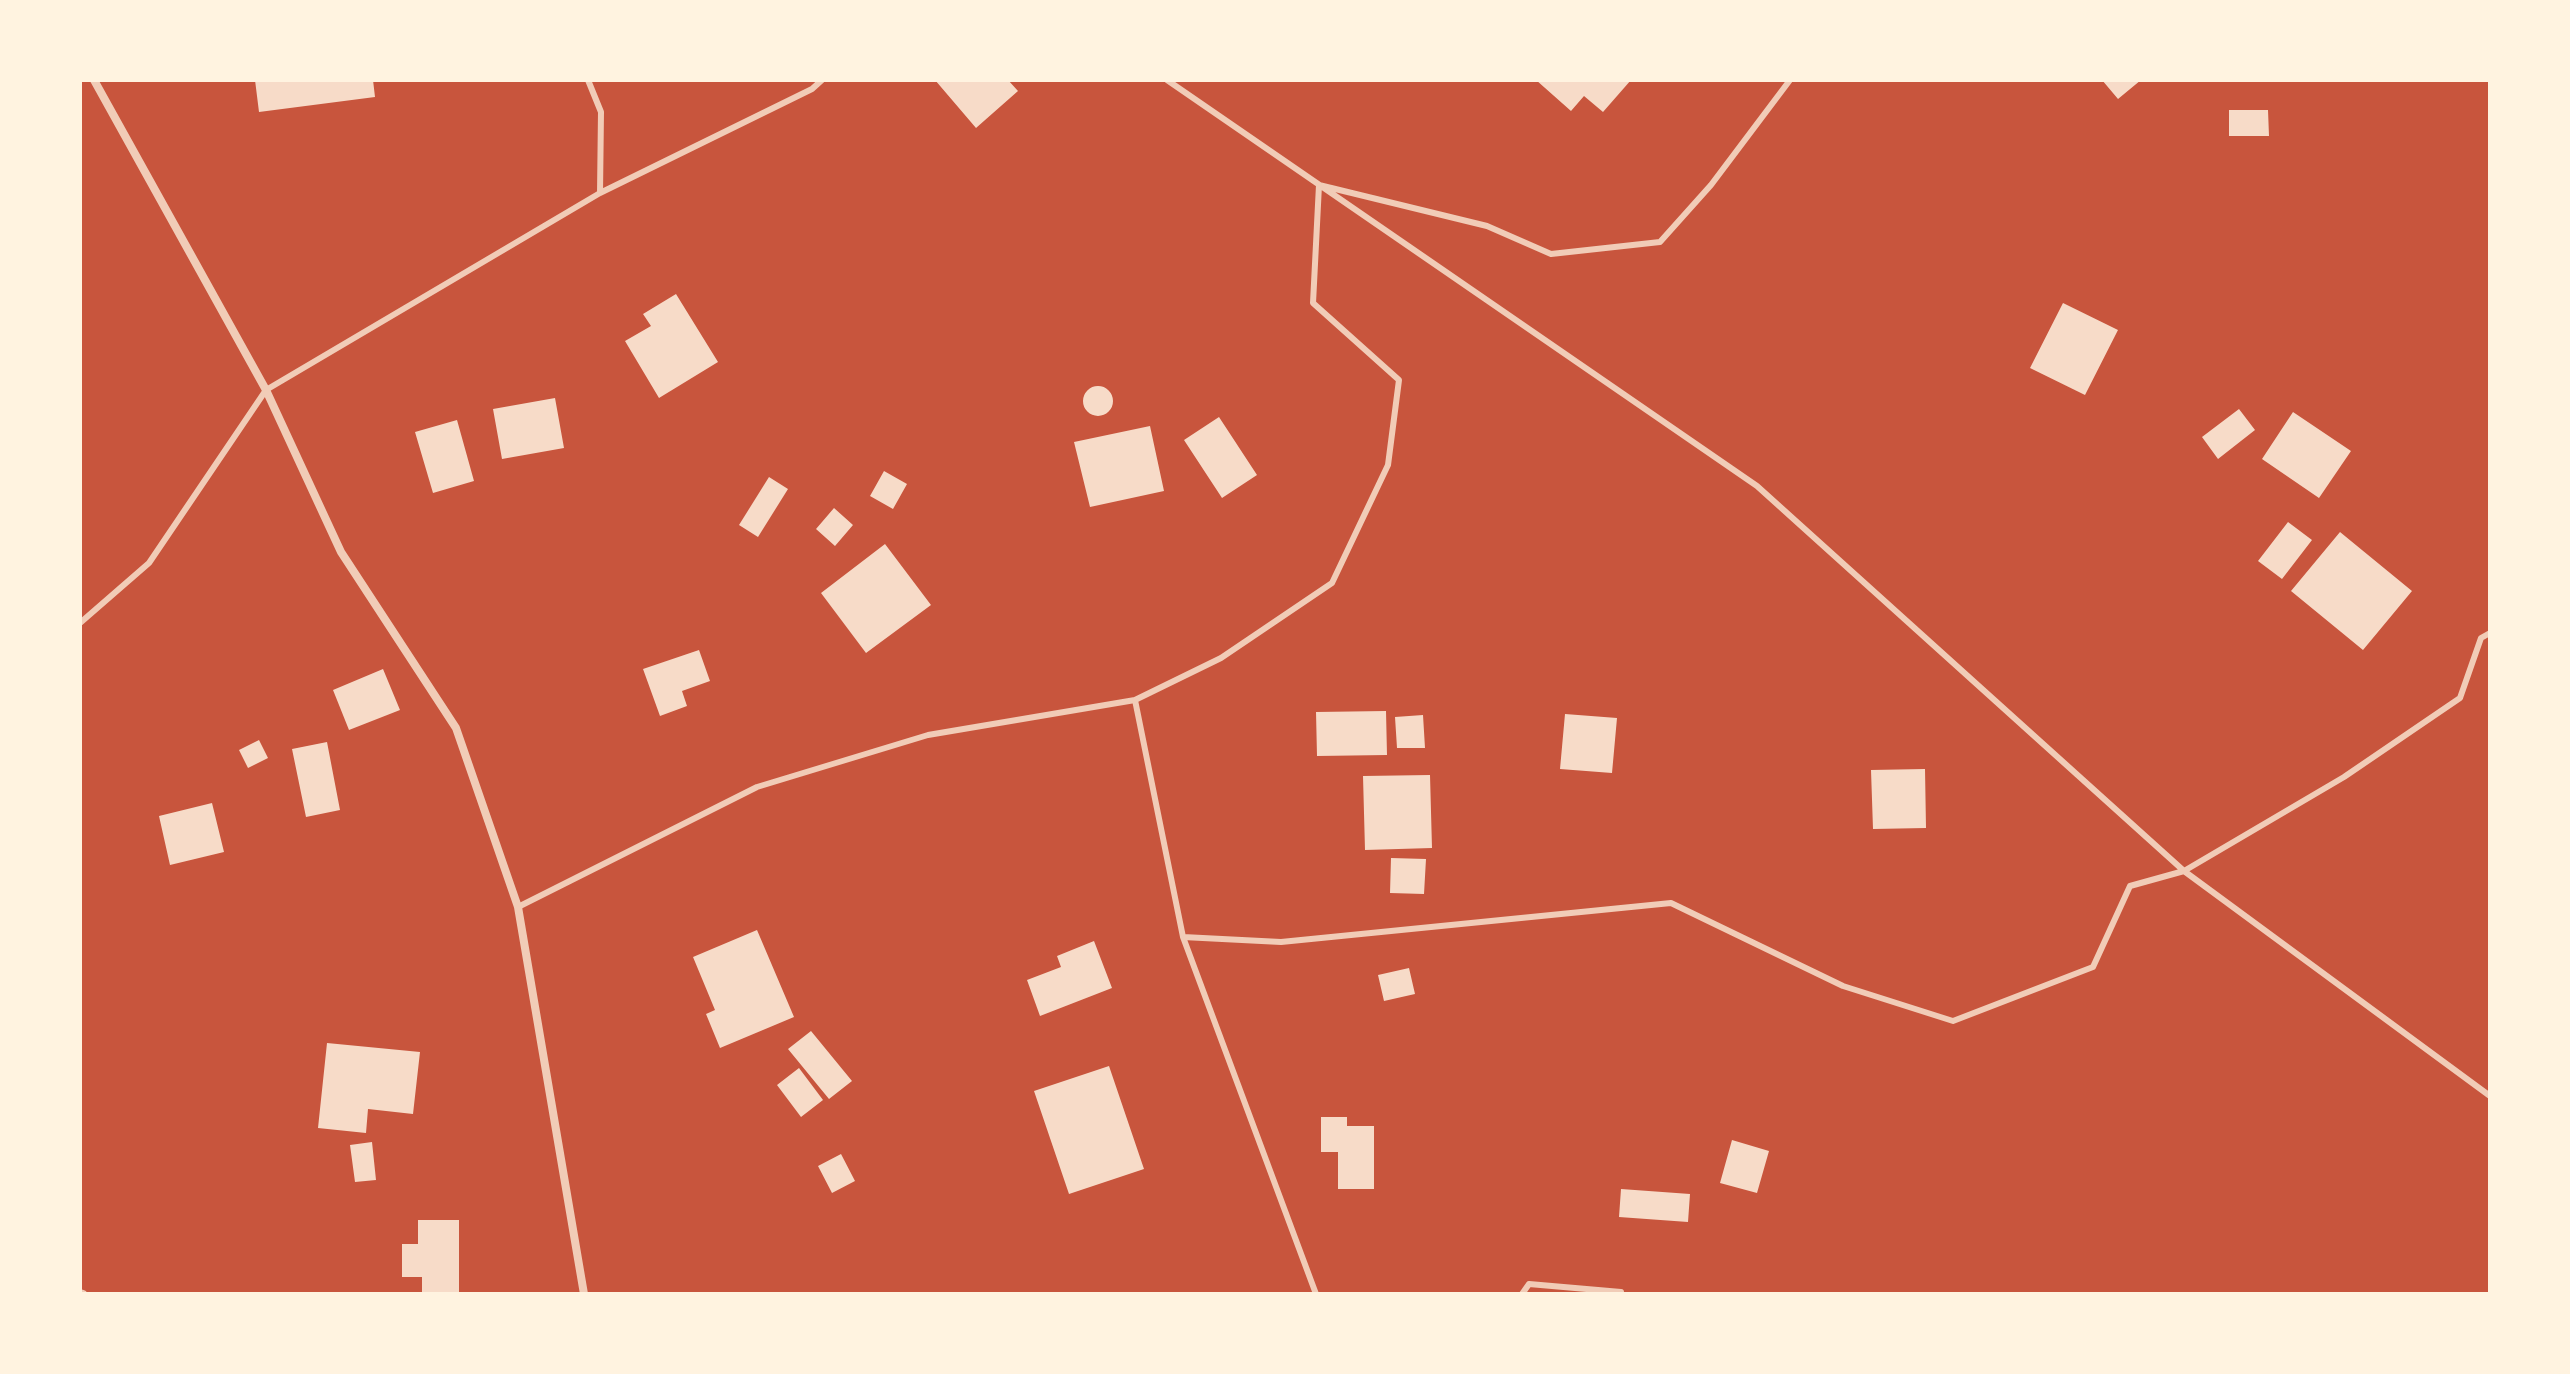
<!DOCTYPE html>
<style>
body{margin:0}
#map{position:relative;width:2570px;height:1374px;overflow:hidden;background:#c8553d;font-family:"DejaVu Sans",sans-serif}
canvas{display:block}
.frame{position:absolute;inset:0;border:82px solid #fff3e0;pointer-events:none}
</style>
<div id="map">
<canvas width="2570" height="1374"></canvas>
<div class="frame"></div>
</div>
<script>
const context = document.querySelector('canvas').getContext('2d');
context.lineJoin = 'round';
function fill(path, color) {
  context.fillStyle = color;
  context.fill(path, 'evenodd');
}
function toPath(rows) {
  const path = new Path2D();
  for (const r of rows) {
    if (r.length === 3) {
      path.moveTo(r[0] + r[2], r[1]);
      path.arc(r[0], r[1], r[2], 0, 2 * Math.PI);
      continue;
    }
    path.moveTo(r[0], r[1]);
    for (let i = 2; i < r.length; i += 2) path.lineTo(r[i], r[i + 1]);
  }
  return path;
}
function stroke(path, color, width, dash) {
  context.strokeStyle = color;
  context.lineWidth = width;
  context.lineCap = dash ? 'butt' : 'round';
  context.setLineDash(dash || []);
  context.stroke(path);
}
fill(toPath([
 [255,80,373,80,375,97,259,112],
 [935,80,1008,80,1018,91,976,128],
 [1536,80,1631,80,1603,112,1584,96,1571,111],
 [2102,80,2141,80,2118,99],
 [2229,110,2268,110,2269,136,2229,136],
 [676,294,718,362,659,398,625,341,651,326,643,314],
 [2063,303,2118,330,2085,395,2030,368],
 [1098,401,15],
 [555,398,564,448,502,459,493,409],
 [2239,409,2255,430,2218,459,2202,437],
 [2293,412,2351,451,2319,498,2262,459],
 [1219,417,1257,475,1222,498,1184,440],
 [457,420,474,481,433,493,415,432],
 [1150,426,1164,491,1090,507,1074,442],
 [884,471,907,484,893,509,870,496],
 [769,477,788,489,758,537,739,525],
 [834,508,853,525,835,546,816,529],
 [2288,522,2312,540,2282,579,2258,561],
 [2340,532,2412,591,2363,650,2291,591],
 [885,544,931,605,866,653,821,593],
 [699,650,710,681,682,691,687,706,660,716,643,669],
 [383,669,400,710,349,730,333,690],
 [1386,711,1387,755,1317,756,1316,712],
 [1565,714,1617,718,1612,773,1560,769],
 [1423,715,1425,748,1397,748,1395,717],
 [259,740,268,758,248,768,239,750],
 [327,742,340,810,306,817,292,749],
 [1925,769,1926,828,1873,829,1871,770],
 [1430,775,1432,848,1365,850,1363,776],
 [212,803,224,852,170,865,159,816],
 [1391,858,1426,859,1424,894,1390,893],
 [757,930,794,1017,720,1048,706,1014,715,1010,693,957],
 [1094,941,1112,988,1040,1016,1027,980,1061,967,1057,956],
 [1409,968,1415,994,1384,1001,1378,975],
 [811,1031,852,1081,829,1099,788,1049],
 [327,1043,420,1052,413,1114,368,1109,366,1133,318,1128],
 [1109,1066,1144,1169,1069,1194,1034,1091],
 [799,1068,823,1100,801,1117,777,1085],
 [1321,1117,1347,1117,1347,1126,1374,1126,1374,1189,1338,1189,1338,1152,1321,1152],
 [1732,1140,1769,1151,1757,1193,1720,1183],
 [372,1142,376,1180,355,1182,350,1145],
 [841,1154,855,1181,832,1193,818,1166],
 [1621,1189,1690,1194,1688,1222,1619,1217],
 [418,1220,459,1220,459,1294,422,1294,422,1277,402,1277,402,1244,418,1244]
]), '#f7dbc8');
stroke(toPath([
 [1167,80,1757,486,2184,871,2490,1096],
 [600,193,812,89,822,80],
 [80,623,149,563,266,390,600,193,601,112,588,80],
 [1135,700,1183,937,1316,1294],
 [518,907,757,787,928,735,1135,700,1221,658,1332,583,1388,465,1399,380,1313,303,1319,185,1487,226,1551,254,1660,242,1711,185,1790,80],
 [1183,937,1281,942,1671,903,1843,986,1953,1021,2093,967,2130,886,2184,871,2344,777,2460,698,2481,638,2490,633],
 [1522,1294,1529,1284,1621,1292]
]), '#f1ccb7', 6);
stroke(toPath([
 [94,80,266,390,341,552,456,728,518,907,584,1294],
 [80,1293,83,1294]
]), '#f1ccb7', 8);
</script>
